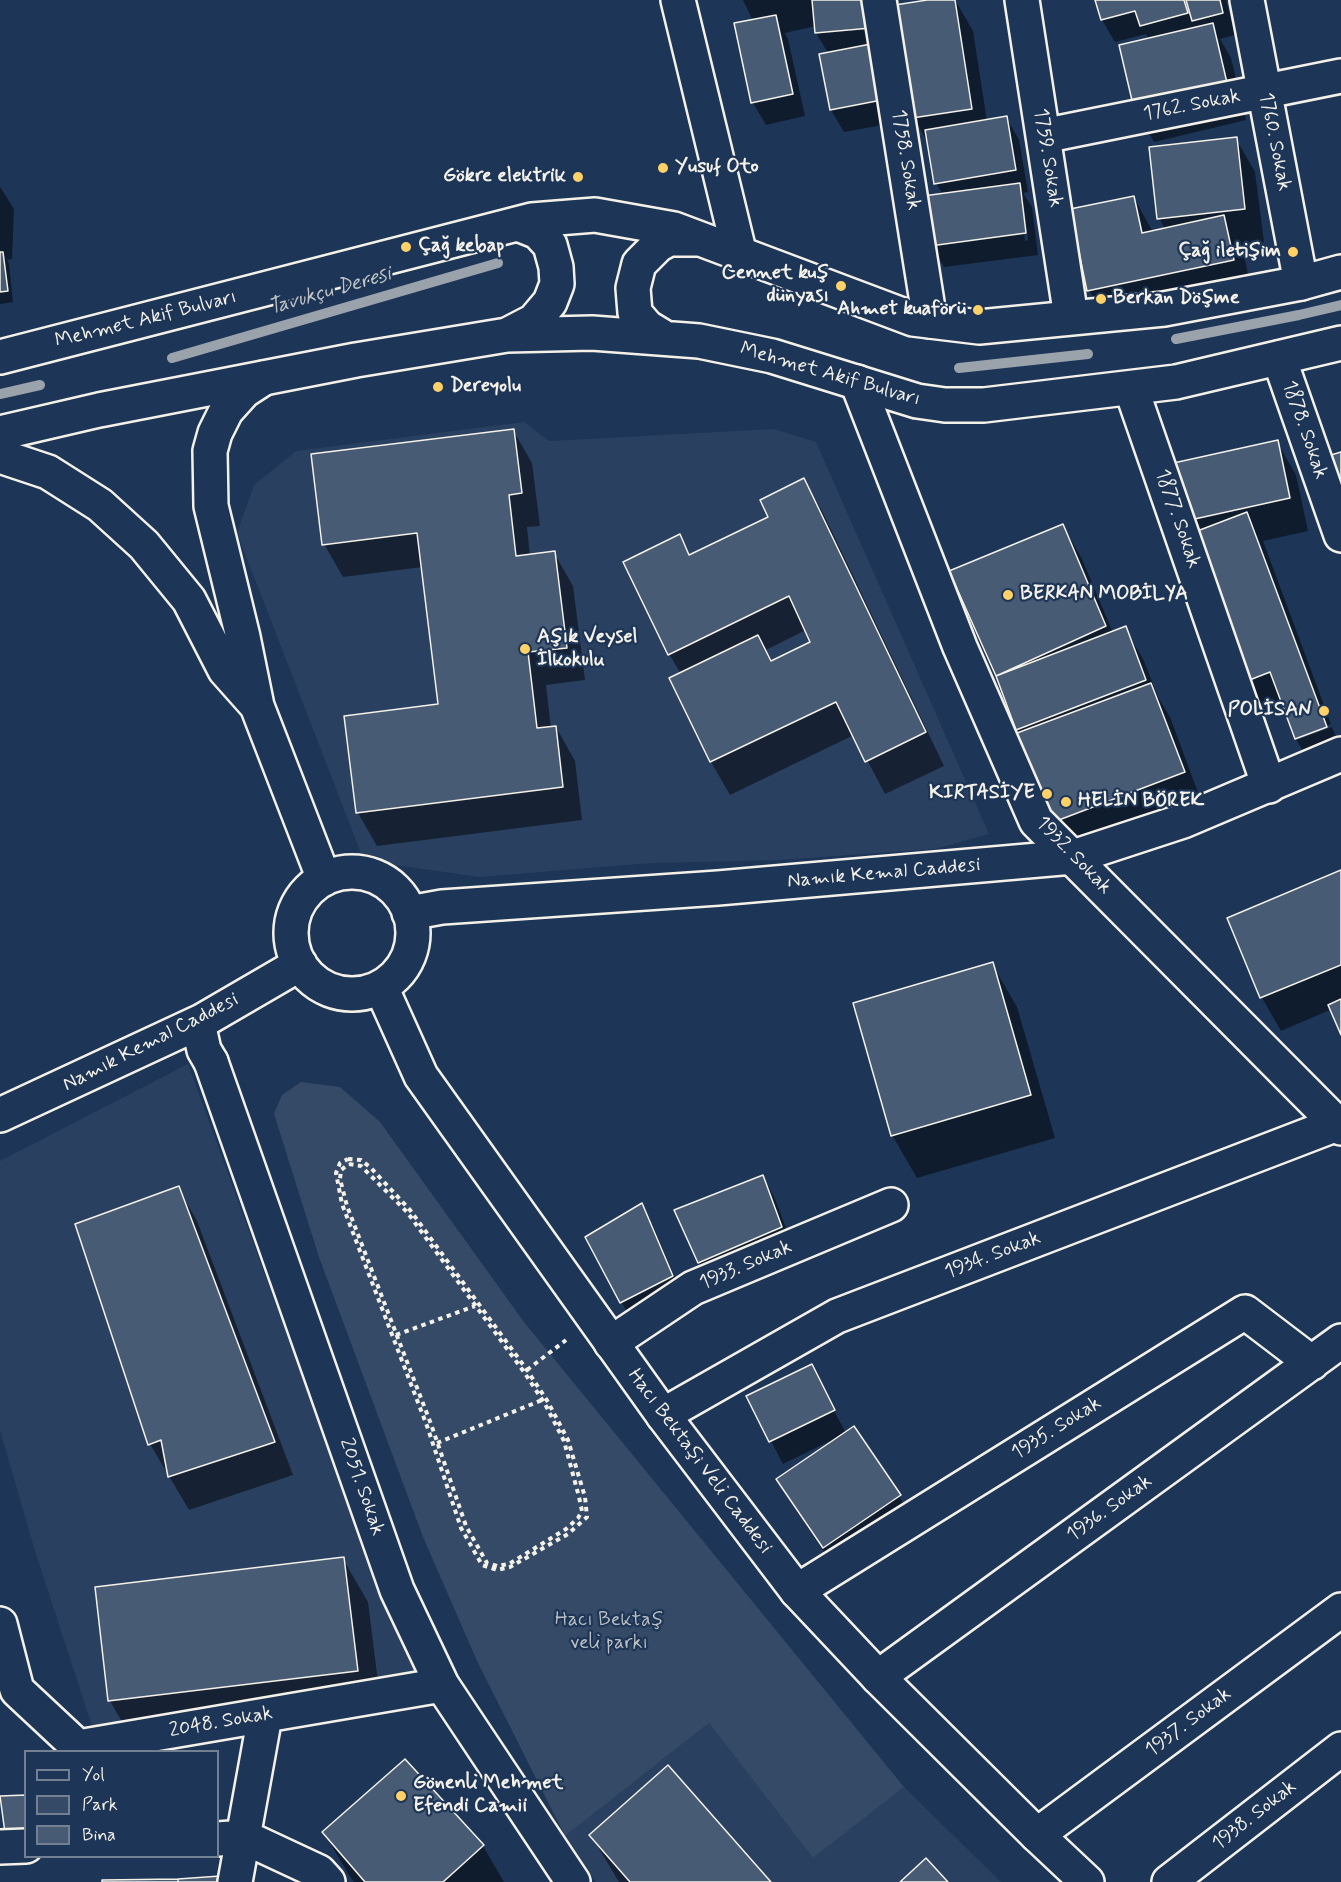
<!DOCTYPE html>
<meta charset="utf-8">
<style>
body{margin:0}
#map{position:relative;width:1341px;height:1882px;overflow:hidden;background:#1d3557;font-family:Mynerve,sans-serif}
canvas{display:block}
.legend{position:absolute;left:24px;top:1750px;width:195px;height:108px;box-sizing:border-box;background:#1d3557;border:2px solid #738091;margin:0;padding:8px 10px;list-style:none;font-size:18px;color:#f4f1e8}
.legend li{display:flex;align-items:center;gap:12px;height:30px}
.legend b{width:30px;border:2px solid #738091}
</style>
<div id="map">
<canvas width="1341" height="1882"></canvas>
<ul class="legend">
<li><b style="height:8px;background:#1d3557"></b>Yol</li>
<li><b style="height:16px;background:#354a67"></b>Park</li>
<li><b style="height:16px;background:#485b74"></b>Bina</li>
</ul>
</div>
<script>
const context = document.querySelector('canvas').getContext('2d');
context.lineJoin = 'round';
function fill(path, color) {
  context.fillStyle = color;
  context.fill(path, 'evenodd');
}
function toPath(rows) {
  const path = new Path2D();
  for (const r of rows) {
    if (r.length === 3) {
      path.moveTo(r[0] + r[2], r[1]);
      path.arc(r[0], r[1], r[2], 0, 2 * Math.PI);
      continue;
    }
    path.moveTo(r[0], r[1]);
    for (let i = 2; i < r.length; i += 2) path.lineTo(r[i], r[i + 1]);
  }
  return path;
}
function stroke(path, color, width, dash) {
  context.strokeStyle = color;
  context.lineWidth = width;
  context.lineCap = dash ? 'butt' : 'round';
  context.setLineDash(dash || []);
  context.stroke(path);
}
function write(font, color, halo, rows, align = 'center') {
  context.font = font + ' Mynerve,sans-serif';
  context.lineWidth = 4.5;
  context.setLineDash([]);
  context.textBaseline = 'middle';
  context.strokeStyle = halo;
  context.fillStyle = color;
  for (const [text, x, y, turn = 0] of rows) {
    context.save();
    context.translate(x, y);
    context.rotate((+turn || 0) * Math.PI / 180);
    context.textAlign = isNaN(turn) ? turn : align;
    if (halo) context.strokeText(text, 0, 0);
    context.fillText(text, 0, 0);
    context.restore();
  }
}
fill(toPath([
 [524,422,549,441,774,429,816,442,989,834,935,849,780,860,651,863,480,877,394,865,361,853,237,533,254,485,296,451],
 [188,1064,331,1456,419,1675,93,1729,35,1551,0,1430,0,1161],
 [709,1723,813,1858,904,1787,1001,1882,596,1882,565,1836]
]), '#2a4060');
fill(toPath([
 [301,1082,340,1087,380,1122,524,1322,904,1787,813,1858,709,1723,565,1836,477,1661,423,1537,319,1257,274,1114,282,1095]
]), '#354a67');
fill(toPath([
 [743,0,878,0,899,122,844,132,831,110,821,55,828,53,816,33,816,26,785,33,788,39,805,116,766,125,753,103,753,21],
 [937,0,955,0,973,31,987,121,1006,117,1019,140,1028,192,1023,193,1032,207,1038,255,944,267,932,245,943,195,936,183,929,145,914,118],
 [1021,207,1024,207,1028,240,1025,241],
 [1097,0,1226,0,1235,35,1220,39,1231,58,1246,120,1154,142,1135,108,1149,40,1146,34,1115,42,1102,20],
 [1236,139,1255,172,1264,242,1239,245,1243,250,1252,294,1108,323,1089,290,1134,198,1153,232,1165,229,1159,218],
 [0,187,14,209,12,259,7,260,9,264,13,302,0,304],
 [513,430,532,463,540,526,527,527,530,556,554,553,573,586,585,680,546,685,551,728,556,727,575,761,582,820,377,846,358,813,440,706,423,567,343,577,324,544],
 [1277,442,1296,475,1308,531,1263,541,1331,724,1299,736,1299,739,1332,727,1341,750,1315,772,1296,739,1284,707,1267,713,1248,680,1183,521],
 [804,480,823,513,944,766,885,794,854,735,730,795,711,762,671,679,681,674,669,654,679,536,690,556,770,518],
 [806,630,812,643,773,662,766,650],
 [1063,526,1082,559,1113,633,1125,628,1144,661,1158,697,1170,717,1203,806,1072,855,1017,729,997,675],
 [1341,872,1341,1031,1332,1009,1281,1031,1262,998,1229,919],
 [992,964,1017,1007,1055,1138,917,1178,892,1135],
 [763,1176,775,1199,794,1249,712,1284,699,1262],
 [178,1188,197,1221,293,1475,189,1510,150,1444],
 [641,1205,654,1228,684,1299,634,1325,587,1238],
 [821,1387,846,1433,899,1496,918,1529,843,1580,797,1512,778,1479,836,1440,836,1438,783,1464,748,1397],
 [343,1559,368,1602,382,1714,135,1744,110,1701,97,1588],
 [405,1761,483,1846,504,1882,354,1882,349,1875,324,1833],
 [591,1835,769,1882,619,1882]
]), '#0007');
stroke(toPath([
 [1176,339,1299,315,1341,305],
 [172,358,498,263],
 [959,368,1088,354],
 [0,394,40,385]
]), '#9aa2ab', 10);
const building = toPath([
 [812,0,868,0,871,28,815,33,812,0],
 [927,0,955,0,972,109,912,118,895,5,927,0],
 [1095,0,1184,0,1188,13,1140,26,1135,11,1101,20,1095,0],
 [1186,0,1220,0,1223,13,1192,21,1186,0],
 [776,15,793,94,751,103,734,23,776,15],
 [1213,23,1228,87,1134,109,1119,45,1213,23],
 [876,43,887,99,830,110,819,54,876,43],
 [1007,116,1016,170,934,184,925,130,1007,116],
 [1237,137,1245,209,1157,219,1149,147,1237,137],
 [1020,183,1026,233,930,246,923,196,1020,183],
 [1134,196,1142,233,1224,215,1234,260,1087,291,1070,209,1134,196],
 [0,252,3,252,8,291,0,292,0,252],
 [514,429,522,493,509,495,516,556,555,551,567,648,528,652,537,728,556,726,563,787,356,813,344,716,438,704,417,533,322,545,311,454,514,429],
 [1278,440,1290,498,1181,522,1169,464,1278,440],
 [1341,452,1341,529,1318,459,1341,452],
 [804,478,926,732,865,762,836,702,710,762,669,678,758,635,771,661,810,642,789,596,668,655,623,562,680,534,689,555,768,517,760,500,804,478],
 [1247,512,1327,727,1295,739,1270,672,1247,681,1192,533,1247,512],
 [1063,524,1106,626,996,676,949,571,1063,524],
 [1126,626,1146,680,1016,730,996,676,1126,626],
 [1151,683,1185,772,1051,823,1017,733,1151,683],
 [1341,870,1341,965,1260,998,1227,918,1341,870],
 [993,962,1031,1095,891,1136,853,1003,993,962],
 [1341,999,1341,1035,1328,1005,1341,999],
 [763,1175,782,1227,698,1263,674,1210,763,1175],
 [179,1186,275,1442,168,1477,161,1440,148,1445,75,1224,179,1186],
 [642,1203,673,1276,620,1303,585,1237,642,1203],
 [812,1364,835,1410,769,1442,746,1396,812,1364],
 [854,1426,901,1495,823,1548,776,1479,854,1426],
 [344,1557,358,1671,108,1701,95,1587,344,1557],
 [405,1759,484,1845,443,1882,365,1882,322,1832,405,1759],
 [668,1765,771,1882,630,1882,589,1835,668,1765],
 [26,1795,26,1833,5,1833,0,1796,26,1795],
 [926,1858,948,1882,900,1882,926,1858],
 [220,1876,219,1882,178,1882,178,1879,220,1876],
 [178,1879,178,1882,102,1882,102,1880,178,1879]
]);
fill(building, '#485b74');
stroke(building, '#f4f1e8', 1.5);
const minor = toPath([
 [678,0,740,255],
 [879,0,930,321],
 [1022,0,1071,317],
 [1247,0,1301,283],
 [1043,136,1341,76],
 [1279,358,1341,535],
 [857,382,960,647,1036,821,1341,1128],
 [1131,388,1269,786],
 [211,1062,397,1590,442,1685,573,1882],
 [611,1343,693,1288,891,1205],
 [663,1415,837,1316,1337,1124],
 [797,1591,1245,1312,1312,1363],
 [0,1624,17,1690,78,1747,442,1685],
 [878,1677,1341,1341],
 [1037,1835,1341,1610],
 [218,1839,244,1837,319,1872,328,1882],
 [0,1847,26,1846],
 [235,1882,265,1716],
 [1169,1882,1341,1749]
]);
const tertiary = toPath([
 [264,378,244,391,226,411,215,433,210,451,211,506,243,637,257,706,324,879],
 [0,456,48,472,100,505,144,545,189,600,225,670,257,706],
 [352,933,61],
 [409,913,442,907,718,888,1073,857,1183,821,1341,754],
 [381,987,421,1076,663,1415,797,1591,878,1677,1037,1835,1087,1882],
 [202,1021,200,1032,204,1050,211,1062],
 [0,1115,202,1021,300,964]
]);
const primary = toPath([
 [507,335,534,321,550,302,557,284,556,267,550,245,538,232,518,224],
 [665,338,647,327,635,313,633,288,639,264,658,245,669,239,697,239],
 [0,357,532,220,595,215,674,229,913,319,979,327,1164,309,1301,283,1341,272],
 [0,433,99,410,356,360,507,335,592,333,699,341,772,356,917,401,945,405,984,405,1176,382,1341,343]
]);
stroke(minor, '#f4f1e8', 38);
stroke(tertiary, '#f4f1e8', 38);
stroke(primary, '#f4f1e8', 38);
stroke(toPath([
 [348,1159,361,1160,371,1168,410,1210,527,1370,548,1402,568,1440,585,1497,587,1517,568,1534,510,1567,497,1570,482,1565,461,1528,427,1426,342,1204,336,1173,340,1163,348,1159],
 [349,1164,361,1166,407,1212,524,1372,545,1404,564,1441,579,1497,582,1511,578,1518,566,1529,509,1564,497,1566,487,1563,466,1526,431,1424,347,1206,340,1179,341,1170,349,1164],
 [396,1335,475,1306],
 [527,1370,566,1340],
 [437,1443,542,1400]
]), '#f4f1e8', 4, [4.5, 4.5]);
stroke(minor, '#1d3557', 33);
stroke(tertiary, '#1d3557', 33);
stroke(primary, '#1d3557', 33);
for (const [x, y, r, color] of [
 [663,168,6,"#ffd166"],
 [578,177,6,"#ffd166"],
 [406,247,6,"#ffd166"],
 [1293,252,6,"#ffd166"],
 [841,286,6,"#ffd166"],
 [1101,299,6,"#ffd166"],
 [978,310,6,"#ffd166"],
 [438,387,6,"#ffd166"],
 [1008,595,6,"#ffd166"],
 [525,649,6,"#ffd166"],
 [1324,711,6,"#ffd166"],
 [1047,794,6,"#ffd166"],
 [1066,802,6,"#ffd166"],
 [401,1796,6,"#ffd166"]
]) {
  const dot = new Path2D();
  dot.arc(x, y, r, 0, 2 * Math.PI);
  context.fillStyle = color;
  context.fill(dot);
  stroke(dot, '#1d3557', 2);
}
write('20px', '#f4f1e8', '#1d3557', [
 ["1762. Sokak",1192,106,-11],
 ["1760. Sokak",1274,142,79],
 ["1759. Sokak",1047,158,81],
 ["1758. Sokak",905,160,81],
 ["Mehmet Akif Bulvarı",146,320,-14],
 ["Mehmet Akif Bulvarı",830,375,16],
 ["1878. Sokak",1304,430,71],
 ["1877. Sokak",1177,519,71],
 ["1932. Sokak",1073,856,46],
 ["Namık Kemal Caddesi",884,874,-5],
 ["Namık Kemal Caddesi",151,1043,-27],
 ["1934. Sokak",993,1256,-21],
 ["1933. Sokak",746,1266,-23],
 ["1935. Sokak",1057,1429,-32],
 ["Hacı Bektaşi Veli Caddesi",699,1462,53],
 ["2051. Sokak",361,1487,71],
 ["1936. Sokak",1110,1509,-36],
 ["2048. Sokak",221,1723,-10],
 ["1937. Sokak",1189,1723,-37],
 ["1938. Sokak",1255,1816,-38]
]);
write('bold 20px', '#f4f1e8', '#1d3557', [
 ["Yusuf Oto",675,168],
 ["Gökre elektrik",566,177,"right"],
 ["Çağ kebap",418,247],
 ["Çağ iletişim",1281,252,"right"],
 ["Cennet kuş",829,274,"right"],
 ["dünyası",829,297,"right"],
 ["Berkan Döşme",1113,299],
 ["Ahmet kuaförü",966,310,"right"],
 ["Dereyolu",450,387],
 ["BERKAN MOBİLYA",1020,595],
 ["Aşık Veysel",537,638],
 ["İlkokulu",537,661],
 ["POLİSAN",1312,711,"right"],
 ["KIRTASİYE",1035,794,"right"],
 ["HELİN BÖREK",1078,802],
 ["Gönenli Mehmet",413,1784],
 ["Efendi Camii",413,1807]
], 'left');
write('20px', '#bbbfc1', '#1d3557', [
 ["Hacı Bektaş",609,1621],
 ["veli parkı",609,1644]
]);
write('italic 21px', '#c0c3c4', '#1d3557', [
 ["Tavukçu Deresi",330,292,-16]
]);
</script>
